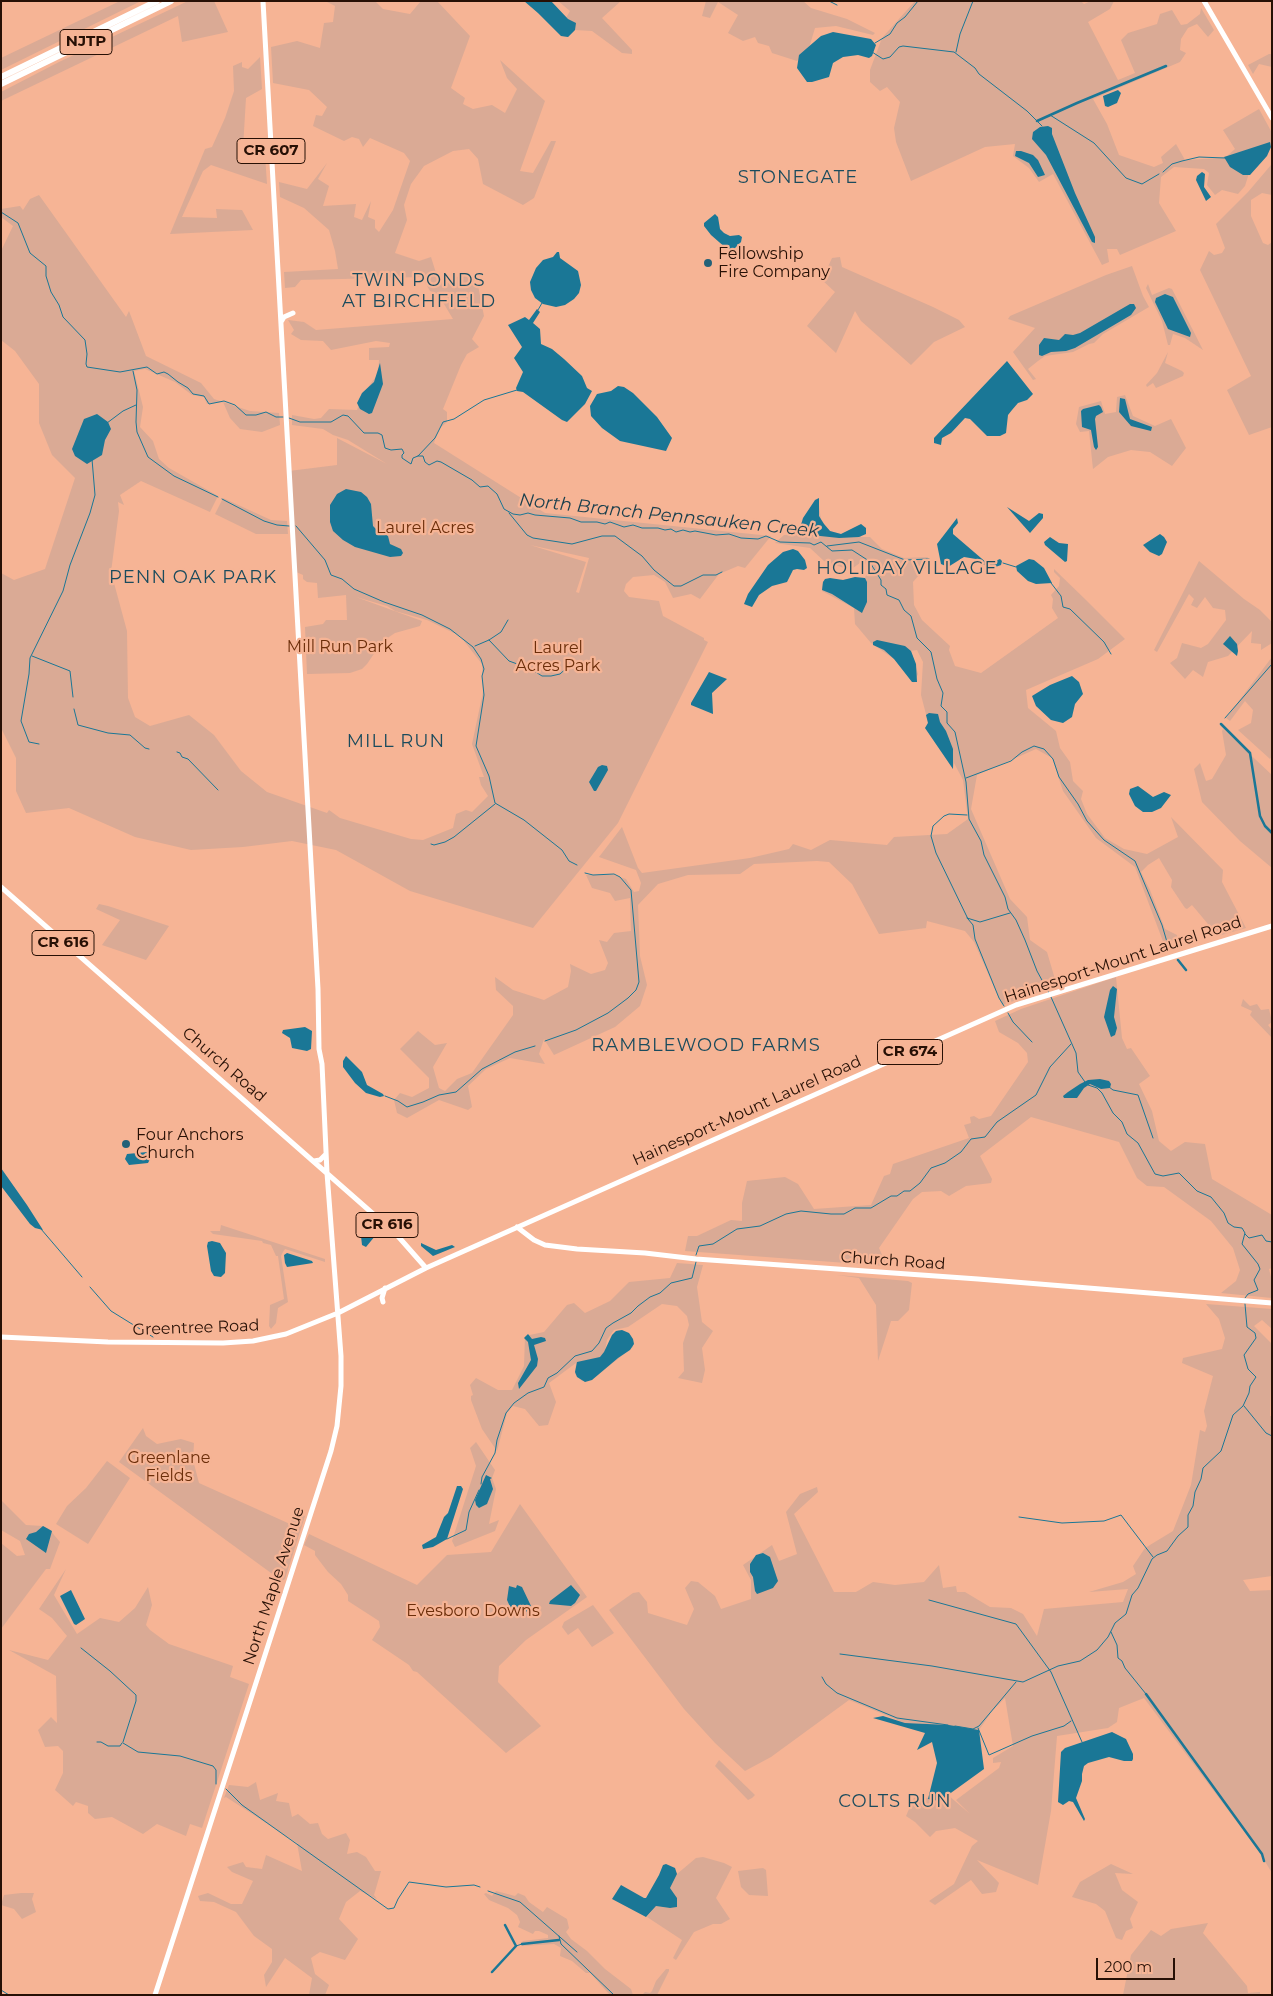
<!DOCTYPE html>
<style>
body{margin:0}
#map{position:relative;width:1273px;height:1996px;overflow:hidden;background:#f6b495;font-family:Montserrat,sans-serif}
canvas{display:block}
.frame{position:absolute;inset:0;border:2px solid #271005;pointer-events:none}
.scale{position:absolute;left:1096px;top:1958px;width:79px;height:22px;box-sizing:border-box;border:2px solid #271005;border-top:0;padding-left:6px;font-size:15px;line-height:18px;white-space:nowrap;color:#271005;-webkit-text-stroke:4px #f6b495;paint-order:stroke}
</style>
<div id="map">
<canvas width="1273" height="1996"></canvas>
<div class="frame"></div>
<div class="scale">200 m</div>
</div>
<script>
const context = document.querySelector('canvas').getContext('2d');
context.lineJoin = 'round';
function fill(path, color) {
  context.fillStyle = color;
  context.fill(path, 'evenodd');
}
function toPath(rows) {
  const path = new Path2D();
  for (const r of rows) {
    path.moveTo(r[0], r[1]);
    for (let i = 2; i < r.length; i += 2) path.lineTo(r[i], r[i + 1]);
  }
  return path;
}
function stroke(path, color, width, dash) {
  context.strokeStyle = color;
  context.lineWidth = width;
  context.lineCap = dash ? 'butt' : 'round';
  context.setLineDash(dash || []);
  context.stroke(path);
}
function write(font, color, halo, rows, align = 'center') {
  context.font = font + ' Montserrat,sans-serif';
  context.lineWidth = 4.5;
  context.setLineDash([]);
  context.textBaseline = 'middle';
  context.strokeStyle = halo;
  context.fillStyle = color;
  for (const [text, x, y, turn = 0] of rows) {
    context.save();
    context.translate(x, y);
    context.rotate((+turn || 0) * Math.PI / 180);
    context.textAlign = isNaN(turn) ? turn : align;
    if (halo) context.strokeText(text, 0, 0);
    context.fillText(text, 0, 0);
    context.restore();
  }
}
fill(toPath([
 [120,1,141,1,1,70,1,58],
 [188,1,214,1,228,32,182,42,178,16,1,101,1,92,59,62],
 [325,1,375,1,383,9,410,14,421,1,437,1,470,36,451,88,465,98,463,104,473,109,492,105,505,113,517,89,507,78,500,60,545,101,520,171,533,173,551,141,556,141,534,198,523,205,483,184,478,159,469,149,453,151,424,166,411,184,404,205,407,220,395,253,419,261,431,257,436,273,444,278,476,275,484,316,472,339,479,347,467,354,461,365,443,409,447,412,447,422,439,429,434,443,545,513,771,536,745,568,738,566,719,574,700,599,691,594,673,598,665,582,654,575,633,577,626,584,624,591,629,597,659,601,663,616,704,638,704,640,708,642,618,823,533,928,410,891,336,850,292,841,243,847,191,850,135,837,69,808,26,813,16,791,16,758,1,728,1,573,14,580,45,569,75,478,52,455,39,423,39,384,15,351,1,340,1,251,13,226,1,217,1,209,20,206,23,210,30,199,39,195,126,317,129,311,146,356,201,383,214,399,250,411,279,413,280,425,262,432,240,429,230,418,223,402,207,404,204,397,192,395,175,382,145,369,134,371,143,407,140,427,153,441,159,459,169,468,218,496,210,512,141,481,120,495,124,505,118,502,119,511,111,572,127,631,128,698,135,717,150,726,189,715,214,735,241,771,267,792,327,813,329,810,340,818,411,839,423,840,453,828,456,814,466,810,472,812,488,796,481,785,479,777,484,777,472,744,483,692,482,664,460,636,427,620,395,611,387,606,356,597,422,621,420,626,395,633,389,637,382,642,367,664,362,669,350,673,307,674,305,627,323,624,326,620,347,620,346,595,318,598,317,583,307,582,303,579,303,575,294,571,289,471,337,465,337,438,387,464,348,440,333,435,323,429,292,425,292,415,314,419,321,418,329,409,357,410,362,395,378,374,379,360,369,360,369,348,389,347,390,343,376,341,331,350,323,341,301,340,291,334,294,330,288,320,304,322,316,330,453,319,438,294,430,291,422,277,301,280,295,287,285,288,284,272,338,269,335,251,329,230,304,208,280,197,279,182,307,189,327,163,318,179,329,186,323,206,356,204,354,217,362,220,371,201,368,217,375,220,375,228,379,232,393,210,410,161,404,153,370,138,363,147,359,139,352,137,344,141,313,126,316,115,322,116,327,107,309,90,273,83,271,47,297,41,320,48,324,23,333,22,335,6],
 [530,545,589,558,579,593,576,592,586,562],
 [526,1,550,1,566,18,570,11,558,1,621,1,602,18,632,50,632,54,622,53,592,31,575,30,568,37,561,36],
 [706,1,803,1,811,8,847,19,875,33,873,35,836,26,815,28,809,48,797,61,772,53,769,46,758,43,755,37,743,41,728,33,738,15,718,2,710,18,702,16],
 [915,1,1081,1,1084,4,1091,1,1114,1,1110,9,1088,22,1118,80,1135,73,1121,40,1128,33,1157,24,1160,14,1172,10,1181,25,1187,24,1200,14,1201,8,1214,30,1208,37,1197,24,1188,28,1181,39,1180,50,1186,53,1180,62,1093,99,1107,124,1119,155,1154,167,1163,163,1161,157,1176,144,1185,160,1220,158,1227,156,1235,149,1223,130,1259,109,1271,131,1271,144,1250,170,1245,186,1238,194,1222,190,1215,195,1207,185,1209,173,1204,169,1174,167,1161,177,1159,203,1176,231,1120,255,1117,249,1107,249,1109,262,1102,265,1053,174,1039,182,1029,168,1013,156,1015,144,985,147,911,181,896,142,894,128,900,102,887,87,880,91,870,82,870,70,882,38],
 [1269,54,1272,54,1272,67,1259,64,1253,74,1248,65],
 [260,57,262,89,246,98,243,148,248,156,265,155,267,184,211,165,203,171,182,217,217,218,216,209,242,210,253,230,170,234,205,149,212,147,225,118,234,91,233,66,242,62,242,67,248,69],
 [1271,165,1272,195,1262,193,1251,200,1251,216,1263,243,1268,245,1272,242,1272,427,1249,435,1227,390,1251,376,1200,270,1209,251,1214,255,1222,253,1225,248,1216,224,1248,192],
 [840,257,842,267,933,307,959,320,965,327,934,342,911,365,861,321,855,311,836,353,807,326,835,292,822,280,832,258],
 [1132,266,1143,296,1149,307,1103,334,1094,343,1089,344,1073,352,1045,356,1038,361,1028,369,1036,379,1033,380,1013,352,1035,328,1008,319,1010,316,1106,275],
 [1148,284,1152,295,1169,288,1172,289,1203,350,1185,338,1173,334,1170,345,1168,345,1162,321,1146,288],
 [1168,352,1165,363,1182,371,1184,373,1183,376,1156,388,1153,383,1147,387,1146,385,1157,373],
 [1125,395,1133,416,1155,426,1171,419,1186,448,1172,466,1150,452,1131,450,1108,457,1093,469,1089,431,1080,432,1076,424,1079,407,1101,401,1105,414,1116,412,1117,397],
 [223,498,271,520,287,521,288,534,256,534,215,514],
 [818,498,821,520,830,531,841,534,862,524,861,537,870,537,882,549,904,558,928,557,925,562,927,566,913,582,914,605,922,620,950,646,949,650,955,666,981,673,1058,618,1052,608,1053,599,1051,595,1059,586,1060,578,1054,572,1054,569,1087,601,1125,639,1098,659,1026,690,1028,708,1056,731,1060,748,1070,762,1073,781,1083,791,1081,799,1087,814,1105,838,1124,849,1147,854,1178,837,1171,817,1223,870,1222,882,1246,928,1218,936,1192,905,1187,909,1185,908,1171,887,1172,880,1159,858,1148,865,1141,872,1150,890,1165,929,1177,935,1178,940,1170,941,1170,951,1167,952,1135,867,1096,838,1063,791,1052,758,1036,749,977,775,971,809,1010,899,1027,917,1030,940,1047,952,1057,986,1002,1005,974,942,965,931,927,921,926,928,879,934,852,884,829,862,817,861,754,864,740,874,688,875,658,884,638,905,640,956,647,985,640,1006,615,1027,554,1055,544,1039,539,1054,545,1064,510,1058,486,1069,468,1086,472,1107,468,1110,439,1100,407,1118,397,1113,394,1100,400,1093,412,1097,429,1088,429,1078,400,1049,418,1031,435,1045,447,1043,433,1067,439,1088,445,1091,457,1079,472,1073,513,1015,513,1006,496,990,495,977,513,990,544,1000,568,987,571,971,570,964,591,974,605,970,608,963,599,940,607,942,614,933,631,931,630,898,615,901,610,893,592,888,586,875,614,875,626,879,634,892,639,891,641,883,636,870,599,857,622,827,638,868,642,873,750,858,789,849,793,844,811,850,830,840,887,845,894,837,947,834,968,819,963,780,954,763,953,769,925,728,928,722,921,695,923,662,917,650,911,651,918,674,914,683,894,659,871,643,855,624,854,608,822,591,823,581,865,578,868,569,864,560,853,568,844,568,824,561,810,548,775,543,784,535,805,534],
 [1199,561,1244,599,1260,610,1272,622,1272,643,1261,650,1261,644,1251,643,1252,631,1228,656,1208,662,1203,677,1193,670,1185,679,1170,663,1177,658,1182,643,1201,648,1208,644,1226,620,1225,610,1213,608,1205,597,1197,608,1191,605,1194,599,1189,594,1157,652,1154,650],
 [1272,657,1272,756,1270,759,1238,730,1251,723,1253,710,1245,701,1230,721,1226,718],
 [1223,729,1272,775,1272,868,1240,841,1202,802,1194,769,1200,763,1206,781,1212,779,1226,755,1222,731],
 [99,904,108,906,169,926,146,960,102,945,120,920,96,909],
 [1116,977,1122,1038,1127,1049,1131,1048,1150,1076,1139,1084,1152,1111,1159,1141,1171,1151,1185,1142,1205,1144,1212,1179,1272,1215,1272,1268,1269,1269,1272,1281,1272,1298,1221,1293,1236,1281,1240,1270,1233,1248,1211,1221,1164,1187,1147,1186,1137,1178,1119,1142,1031,1117,980,1156,992,1179,991,1183,966,1186,949,1196,941,1191,922,1192,913,1199,879,1248,887,1266,685,1251,688,1236,697,1236,731,1220,742,1221,742,1203,747,1181,785,1177,798,1184,814,1209,871,1205,884,1176,890,1174,893,1164,969,1138,964,1125,971,1123,970,1117,974,1116,979,1119,991,1116,1028,1062,1027,1053,1018,1043,999,1032,995,1021,1021,1009],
 [1243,999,1250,1006,1257,1004,1261,1010,1269,1009,1272,1022,1268,1025,1272,1030,1272,1038,1250,1015,1252,1011,1241,1006],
 [221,1225,325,1259,325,1262,285,1249,283,1252,281,1256,288,1302,278,1308,276,1323,271,1329,269,1326,270,1305,284,1299,278,1256,276,1256,271,1245,263,1243,262,1241,213,1234,210,1231,220,1231],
 [677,1263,703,1265,697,1287,702,1322,713,1331,702,1348,705,1370,702,1383,678,1378,684,1371,683,1343,689,1325,687,1316,677,1306,662,1304,628,1327,614,1330,607,1340,605,1351,618,1330,631,1335,633,1347,595,1377,582,1381,575,1374,576,1363,549,1383,556,1402,548,1425,539,1426,525,1409,513,1406,507,1413,497,1451,482,1429,471,1400,471,1396,473,1395,470,1385,476,1378,498,1390,512,1390,524,1366,525,1336,544,1332,567,1305,574,1303,585,1313,610,1301,629,1282,670,1278],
 [837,1275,908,1281,912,1283,909,1310,898,1321,891,1321,878,1361,876,1305,859,1278],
 [1206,1304,1272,1309,1272,1329,1262,1320,1254,1326,1272,1344,1270,1416,1272,1416,1272,1576,1243,1580,1250,1591,1272,1590,1272,1873,1258,1850,1144,1698,1119,1708,1117,1722,1108,1728,1057,1736,1051,1811,1038,1885,977,1860,999,1883,996,1892,982,1894,971,1880,935,1905,929,1901,954,1884,972,1846,978,1841,955,1828,936,1831,930,1837,915,1822,906,1816,915,1795,944,1802,948,1795,970,1814,956,1800,999,1768,1001,1762,993,1763,993,1758,1013,1746,1005,1698,993,1710,979,1730,949,1725,905,1723,849,1700,771,1757,745,1771,715,1743,684,1709,609,1610,633,1593,639,1592,647,1602,648,1613,687,1625,694,1609,685,1588,691,1581,698,1582,715,1596,721,1609,751,1599,751,1580,743,1565,772,1545,779,1561,797,1554,786,1512,800,1494,817,1487,818,1492,794,1514,834,1592,856,1592,873,1582,895,1585,924,1582,939,1565,943,1588,956,1586,957,1592,965,1592,990,1607,1011,1608,1023,1614,1037,1636,1044,1609,1123,1602,1128,1589,1089,1592,1123,1582,1136,1574,1133,1566,1145,1548,1173,1531,1191,1485,1200,1430,1205,1432,1207,1426,1204,1411,1213,1376,1182,1363,1183,1358,1222,1349,1225,1338,1219,1319],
 [143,1428,146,1436,157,1444,181,1439,194,1443,193,1460,199,1483,290,1524,295,1511,305,1516,285,1579,282,1581,119,1462],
 [476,1442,495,1470,492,1478,496,1489,489,1524,499,1520,495,1531,455,1547,452,1541,476,1466,470,1448],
 [107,1461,130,1478,88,1544,56,1524,67,1506,86,1488],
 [1,1500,26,1525,43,1526,49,1529,60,1542,50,1569,46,1569,1,1629,1,1543,17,1556,25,1555,20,1541,1,1530],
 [520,1504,587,1597,526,1640,499,1666,498,1682,541,1726,506,1753,417,1672,413,1671,409,1665,372,1640,380,1627,379,1621,348,1601,348,1595,341,1584,328,1572,315,1555,315,1551,304,1545,309,1534,417,1585,447,1555,491,1552],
 [66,1569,54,1595,77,1634,100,1618,119,1622,135,1608,148,1587,152,1605,146,1625,150,1630,169,1644,233,1666,230,1677,249,1684,202,1828,190,1824,186,1836,157,1824,143,1834,112,1817,95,1819,88,1813,88,1806,76,1802,73,1806,55,1790,63,1773,63,1751,58,1746,45,1747,38,1730,51,1717,57,1723,56,1676,9,1650,48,1660,67,1636,52,1618,39,1609],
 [593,1605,614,1633,592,1647,578,1628,568,1635,562,1627,564,1622],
 [719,1760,755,1795,752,1798,748,1800,715,1766],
 [256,1782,260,1800,278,1793,276,1801,289,1803,292,1817,298,1814,310,1824,318,1823,322,1834,328,1839,346,1833,350,1840,347,1854,357,1852,366,1857,375,1871,381,1871,374,1895,377,1899,360,1891,346,1902,339,1919,358,1939,345,1960,320,1952,311,1958,315,1974,329,1985,325,1995,309,1995,312,1978,285,1958,266,1987,264,1975,272,1962,272,1949,254,1936,236,1912,214,1902,200,1901,198,1896,208,1893,231,1904,242,1904,253,1881,232,1872,227,1867,243,1862,246,1867,262,1869,266,1855,302,1871,297,1843,226,1797,224,1798,229,1785,248,1787],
 [703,1857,724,1863,732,1867,716,1898,730,1919,721,1924,713,1924,694,1932,676,1960,673,1958,682,1940,647,1917,656,1906,670,1908,677,1907,677,1898,670,1888,677,1874,696,1858],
 [1111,1864,1133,1874,1115,1873,1122,1890,1138,1902,1130,1919,1133,1928,1126,1931,1122,1940,1116,1938,1105,1911,1096,1904,1072,1897,1080,1882],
 [763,1868,766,1870,768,1896,749,1895,741,1887,738,1871],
 [496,1891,515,1896,518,1893,525,1896,529,1902,543,1912,547,1907,567,1919,569,1928,566,1932,571,1939,587,1951,605,1969,631,1989,633,1995,610,1995,590,1973,586,1973,572,1961,560,1956,561,1948,554,1944,522,1946,521,1943,523,1941,548,1938,548,1935,539,1931,535,1931,533,1934,518,1927,520,1922,517,1915,508,1908,489,1900,484,1894,486,1893,492,1896],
 [21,1893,34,1893,32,1899,36,1912,22,1919,14,1909,1,1905,4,1895],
 [1208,1923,1203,1933,1247,1986,1248,1993,1260,1992,1260,1995,1123,1995,1131,1955,1151,1930,1161,1936,1171,1929],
 [666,1969,669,1969,669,1971,657,1995,642,1995,645,1992,650,1993,652,1991,656,1981]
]), '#daaa95');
fill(toPath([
 [524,1,551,1,568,19,576,23,575,30,568,37,561,36,538,13],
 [833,32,871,39,876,45,872,56,869,58,858,55,843,57,833,63,829,77,812,82,807,82,797,68,799,55,821,36],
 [1118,90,1121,93,1117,103,1108,107,1105,106,1103,96],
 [1048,126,1052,128,1052,134,1075,193,1095,237,1095,243,1092,242,1046,155,1032,139,1033,132,1040,127],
 [1270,142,1271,147,1267,156,1250,175,1243,175,1230,167,1224,157],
 [1016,151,1021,151,1033,155,1038,160,1045,175,1038,177,1029,163,1015,156],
 [1202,172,1205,174,1204,187,1211,197,1206,201,1196,180,1197,176],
 [715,214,718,217,720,229,724,233,730,236,739,235,742,237,741,242,732,251,727,249,711,235,704,226,704,223],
 [557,252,559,252,560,258,578,271,581,285,579,293,574,299,565,305,556,307,543,304,535,298,531,290,530,282,536,268,543,260,553,257],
 [1165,294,1173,297,1191,333,1190,337,1168,329,1155,302,1156,298],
 [1130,304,1134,304,1136,308,1131,315,1075,348,1066,351,1051,352,1042,356,1039,355,1039,345,1044,338,1059,340,1065,334,1073,335,1080,333],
 [537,309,540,312,533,323,540,329,541,344,552,349,564,359,582,376,587,388,592,391,585,404,567,422,562,420,523,392,517,391,516,388,523,372,514,358,522,347,508,325,525,317,529,320],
 [1007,361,1033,394,1027,400,1018,403,1012,410,1008,415,1006,433,1000,436,987,436,970,419,965,418,951,433,942,438,941,445,934,443,934,438],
 [380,363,383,384,372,413,369,414,360,409,357,403,362,393,374,382],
 [618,386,624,387,633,393,657,417,672,438,666,451,620,441,602,428,591,416,590,406,597,394,611,391],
 [1120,398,1125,399,1130,419,1152,427,1151,431,1131,426,1119,412],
 [1099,405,1101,407,1103,412,1096,416,1095,419,1098,447,1096,450,1094,447,1091,430,1082,427,1081,411,1083,409],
 [97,414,108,422,111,429,105,440,102,455,87,464,75,456,72,449,84,419],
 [346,489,361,492,367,497,371,504,373,526,378,531,388,536,390,544,401,549,403,553,401,556,390,557,355,547,343,540,333,531,330,522,330,505,337,494],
 [819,498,819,516,824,524,830,531,841,534,861,524,866,528,866,534,859,537,839,538,811,535,803,533,800,528,803,518,815,500],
 [1007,507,1029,521,1039,513,1043,514,1043,518,1030,533],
 [957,518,958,523,953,529,953,534,988,564,1000,559,1002,561,1001,565,990,569,976,559,964,557,948,567,941,564,937,544],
 [1160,534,1164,537,1167,542,1162,554,1159,556,1150,552,1143,545],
 [1050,537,1059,543,1068,544,1067,561,1065,562,1045,545,1044,542],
 [793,549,798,551,805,560,807,568,804,570,797,569,793,570,787,582,772,586,759,595,752,607,744,604,748,594,768,565,783,552],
 [1029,559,1034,560,1044,568,1052,583,1036,584,1028,581,1017,571,1016,566],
 [855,577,865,578,867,582,867,602,862,613,832,594,822,590,823,582,825,579,830,578,843,580],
 [1230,636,1237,644,1238,651,1237,656,1223,644],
 [877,640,905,646,911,651,916,664,917,682,912,682,894,659,884,650,873,645,873,642],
 [709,672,727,679,712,693,713,714,691,705,691,703],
 [1072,676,1079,682,1083,694,1075,704,1072,717,1063,723,1051,720,1036,706,1032,696,1050,685],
 [929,713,938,714,940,722,946,731,953,749,953,769,925,728,928,723,926,715],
 [602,765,607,766,608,770,596,791,594,791,589,782,598,767],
 [1138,786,1153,797,1164,792,1171,795,1161,808,1152,812,1143,812,1135,806,1129,794,1130,789],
 [1113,986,1117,989,1114,1017,1117,1028,1115,1035,1111,1037,1104,1017,1110,990],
 [305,1027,312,1031,311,1049,307,1051,292,1048,290,1038,282,1033,283,1030],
 [346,1056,362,1072,367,1085,383,1094,384,1096,380,1097,366,1093,355,1083,343,1067,343,1061],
 [1100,1079,1109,1081,1111,1084,1110,1088,1101,1089,1090,1084,1084,1088,1077,1098,1064,1098,1063,1096,1068,1092,1080,1084,1088,1080],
 [147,1152,151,1157,148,1163,129,1165,125,1159,127,1154],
 [1,1168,27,1205,43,1230,35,1228,30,1224,1,1186],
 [372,1225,380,1230,366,1247,362,1245,361,1236,363,1229],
 [212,1241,220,1243,226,1253,225,1273,221,1277,214,1276,211,1271,207,1246,208,1242],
 [421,1243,436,1250,452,1245,455,1247,433,1256,421,1246],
 [287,1253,312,1261,313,1263,287,1267,285,1263,284,1255],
 [622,1330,629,1333,633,1339,634,1344,630,1350,618,1358,592,1380,585,1382,577,1377,575,1372,577,1362,600,1357,604,1352,612,1335,616,1331],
 [528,1334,532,1339,541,1337,545,1338,546,1341,534,1345,538,1359,537,1366,519,1389,518,1383,531,1360,528,1342,524,1338],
 [486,1475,492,1478,490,1479,493,1489,487,1504,479,1508,476,1505,475,1500],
 [457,1486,461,1486,463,1489,447,1539,433,1547,423,1549,422,1545,436,1537,444,1517,448,1513],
 [43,1526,52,1531,46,1553,26,1539,29,1534,36,1532],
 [763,1553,770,1557,778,1581,773,1588,757,1594,755,1591,753,1577,750,1572,750,1564,756,1555],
 [517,1585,522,1587,531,1606,530,1609,521,1615,512,1611,507,1600,509,1586,516,1588],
 [571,1585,580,1595,575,1603,571,1606,549,1604,550,1601],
 [71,1590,85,1619,76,1625,74,1624,60,1596],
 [883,1716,905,1723,949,1725,979,1730,984,1769,948,1795,945,1802,928,1799,937,1763,932,1742,917,1750,925,1733,873,1718],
 [1112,1732,1126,1739,1133,1754,1133,1759,1132,1761,1124,1761,1109,1757,1088,1763,1084,1766,1082,1774,1082,1781,1076,1798,1085,1819,1084,1821,1073,1802,1069,1801,1063,1805,1058,1802,1061,1752,1065,1748],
 [666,1864,675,1868,677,1874,670,1888,677,1898,677,1907,670,1908,656,1906,646,1917,612,1899,621,1885,644,1898,646,1898,659,1875,663,1865]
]), '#1a7796');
stroke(toPath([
 [829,1,837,5],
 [875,43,890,34,897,23,905,17,918,1],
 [872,52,883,59,890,57,899,47,903,46,954,52,975,68,979,74,1027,111,1042,126],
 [956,52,960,34,973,1],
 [1050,115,1094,143,1126,178,1142,184,1159,174],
 [1163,172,1172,164,1182,161,1199,157,1225,158],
 [1,212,18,223,30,253,46,266,46,276,51,292,59,305,63,317,85,340,87,354,86,364,87,367,120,372,147,367,157,374,164,372,168,374,178,382,188,388,193,394,204,396,209,404,224,401,235,405,246,415,256,415,266,412,276,417,283,417],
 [538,310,542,303],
 [133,371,137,390,136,422,137,432,148,457,174,476,218,497],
 [289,418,300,422,331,422,343,415,348,416,364,433,378,433,382,435,385,448,391,450,402,449,404,453,402,455,402,458,411,464,413,458,418,456,435,438,443,422,454,419,484,400,517,390],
 [107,423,123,411,136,405],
 [418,456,423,456,425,462,429,465,437,461,441,462,472,480,480,487,488,486,497,494,504,509,513,514,520,515,528,513,535,515,570,518,581,522,597,522,605,524,610,522,624,527,633,525,642,528,658,528,665,530,671,529,676,532,683,530,690,532,695,531,716,535,729,534,741,538,758,539,766,536,780,542,810,543,814,545,821,542,832,551,852,550,869,561,881,580,881,585,886,589,887,595,899,600,904,610,911,616,917,638,931,652,937,679,943,693,941,706,947,712,947,723,955,732,966,782,969,819,981,841,984,855,1005,897,1008,909,1016,920,1025,940,1037,971,1049,993],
 [222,499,264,521,277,525,289,526],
 [509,513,527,535,533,538,572,544,602,536,615,536,642,556,654,570,674,586,681,586,703,575,716,575,722,572],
 [296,526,325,560,331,575,342,579,354,589,384,602,422,615,450,629,473,647,481,659,484,669,482,676,484,695,476,746,489,776,495,803,524,820,562,850,569,861,577,865],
 [827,546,859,542,905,560,929,559],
 [1003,563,1016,567],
 [1051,583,1061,596,1063,607,1070,609,1104,642,1111,654],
 [489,640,509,661,531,669,542,676,551,676,560,674,571,664],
 [475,646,489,640,501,632,508,620],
 [32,656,70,671,73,697],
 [74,709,78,725,108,733,130,735,145,748,149,749],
 [1225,718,1272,664],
 [39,744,29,742,21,721,29,674,30,658,63,591,70,565,90,513,95,495,92,459],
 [177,752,180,753,182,757,188,759,218,790],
 [966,778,1011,761,1022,752,1034,746,1044,749,1053,759,1059,777,1078,804,1087,821,1104,840,1135,861,1162,925,1167,942,1171,948],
 [967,815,949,814,944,816,933,826,931,836,936,853,968,919,973,925,975,939,999,998,1004,1006],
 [431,844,434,845,445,842,454,837,495,804],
 [967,918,980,922,1010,913],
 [1051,997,1076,1053,1078,1072,1085,1082],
 [1008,1013,1013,1022,1032,1042],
 [545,1041,576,1030,608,1013,628,998,636,990,639,982,631,890,620,877,614,874,593,875,585,873],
 [1088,1085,1097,1088,1102,1093,1113,1113,1122,1122,1127,1134,1138,1143,1155,1174,1163,1176,1179,1173,1197,1191,1211,1197,1224,1213,1228,1223,1234,1227,1242,1228,1245,1233,1242,1244,1258,1264,1260,1269,1254,1280,1258,1290,1248,1294,1245,1298],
 [1109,1087,1113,1090,1138,1095,1153,1138],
 [385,1096,398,1101,407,1107,423,1102,439,1095,456,1092,482,1069,515,1052,535,1046],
 [41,1229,82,1277],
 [1245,1234,1249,1238,1262,1235,1266,1241,1272,1242],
 [696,1255,699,1246,713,1244,737,1229,760,1226,786,1214,801,1211,831,1214,844,1214,855,1208,871,1208,891,1196,897,1196,904,1191,910,1191,920,1183,931,1168,945,1163,961,1152,971,1139,985,1137,997,1122,1036,1095,1050,1067,1071,1044],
 [90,1287,111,1311,153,1337],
 [1244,1406,1266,1433,1272,1436],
 [481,1484,482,1477,495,1453,497,1440,506,1413,514,1403,528,1393,544,1387,548,1378,557,1373,575,1356,592,1351,599,1343,606,1328,613,1323,631,1313,638,1306,650,1297,660,1293,671,1283,692,1278,696,1262],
 [1019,1517,1062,1523,1104,1521,1121,1515,1153,1557],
 [447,1539,466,1530,469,1512,479,1490],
 [929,1600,1016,1624,1051,1672,1082,1742],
 [1111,1632,1117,1645,1118,1658,1122,1661,1125,1668,1146,1694],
 [81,1648,110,1671,136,1695,136,1701,123,1742],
 [840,1654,932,1666,1023,1682,1058,1666,1080,1661,1097,1650,1108,1637,1115,1623,1126,1614,1132,1595,1138,1588,1152,1559,1157,1555,1167,1551,1178,1536,1188,1527,1188,1515,1193,1506,1195,1492,1201,1479,1203,1468,1221,1451,1233,1415,1243,1406,1249,1393,1250,1386,1256,1377,1248,1369,1244,1355,1256,1338,1255,1333,1247,1327,1245,1304],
 [822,1677,826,1684,837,1693,897,1718,948,1725],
 [955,1726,973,1729,979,1726,1016,1682],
 [978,1728,989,1755,1032,1736,1064,1726,1071,1721],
 [97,1742,101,1742,108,1746,120,1746,122,1743],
 [123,1743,138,1752,180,1756,213,1766,216,1770,216,1784],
 [226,1789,242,1805,388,1909,394,1908,398,1899,409,1882,446,1887,474,1885,480,1887],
 [488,1891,520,1902,577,1952],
 [559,1936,561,1944,614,1995],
 [516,1946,522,1944],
 [1,1990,9,1995]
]), '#1a7796', 1);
stroke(toPath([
 [1037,121,1077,103,1166,66],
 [1221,724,1250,753,1260,816,1265,826,1272,833],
 [1178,960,1186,970],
 [1146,1694,1262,1854,1264,1861],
 [522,1944,559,1940],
 [492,1972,516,1946,505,1925]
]), '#1a7796', 2.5);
stroke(toPath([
 [1204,1,1272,118],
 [281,322,284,317,293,313],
 [1,887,396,1234,426,1268],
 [314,1161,320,1160,326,1154],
 [517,1227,534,1240,545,1245,577,1249,645,1253,696,1259,978,1279,1272,1303],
 [383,1302,382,1298,385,1288],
 [1,1337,108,1342,223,1343,253,1341,286,1334,338,1313,426,1268,1016,1005,1272,926],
 [155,1995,331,1451,337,1426,341,1386,341,1356,327,1173,322,1064,319,1049,318,989,263,1]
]), '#fff', 5);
stroke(toPath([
 [1,77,157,1],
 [1,84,171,1]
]), '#fff', 6);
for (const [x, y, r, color] of [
 [708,263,5,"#236178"],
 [126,1144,5,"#236178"]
]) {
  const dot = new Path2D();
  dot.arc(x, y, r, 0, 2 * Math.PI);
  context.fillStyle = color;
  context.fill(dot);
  stroke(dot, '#f6b495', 2);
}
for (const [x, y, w] of [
 [86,42,52],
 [271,151,68],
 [63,943,62],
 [910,1052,65],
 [387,1225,62]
]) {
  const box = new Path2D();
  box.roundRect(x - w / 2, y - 12.5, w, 25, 4);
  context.fillStyle = '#f6b495';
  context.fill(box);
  stroke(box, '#271005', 1);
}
write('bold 15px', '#271005', null, [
 ["NJTP",86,42],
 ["CR 607",271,151],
 ["CR 616",63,943],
 ["CR 674",910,1052],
 ["CR 616",387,1225]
]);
write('16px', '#271005', '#f6b495', [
 ["Fellowship",718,254],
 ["Fire Company",718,272],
 ["Four Anchors",136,1135],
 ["Church",136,1153]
], 'left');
write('16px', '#6c2e0a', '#f6b495', [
 ["Laurel Acres",425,528],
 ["Mill Run Park",340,647],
 ["Laurel",558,648],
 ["Acres Park",558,666],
 ["Greenlane",169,1458],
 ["Fields",169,1476],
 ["Evesboro Downs",473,1611]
]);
write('16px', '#271005', '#f6b495', [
 ["Hainesport-Mount Laurel Road",1123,960,-18],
 ["Church Road",224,1065,41],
 ["Hainesport-Mount Laurel Road",747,1111,-24],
 ["Church Road",893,1261,4],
 ["Greentree Road",196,1328,-2],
 ["North Maple Avenue",274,1586,-72]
]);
context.letterSpacing = '1px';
write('18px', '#1a4b5d', '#f6b495', [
 ["STONEGATE",798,178],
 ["TWIN PONDS",419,281],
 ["AT BIRCHFIELD",419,302],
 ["HOLIDAY VILLAGE",907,569],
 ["PENN OAK PARK",193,578],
 ["MILL RUN",396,742],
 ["RAMBLEWOOD FARMS",706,1046],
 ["COLTS RUN",895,1802]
]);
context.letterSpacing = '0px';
write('italic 18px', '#193f4d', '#f6b495', [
 ["North Branch Pennsauken Creek",669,516,6]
]);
</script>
